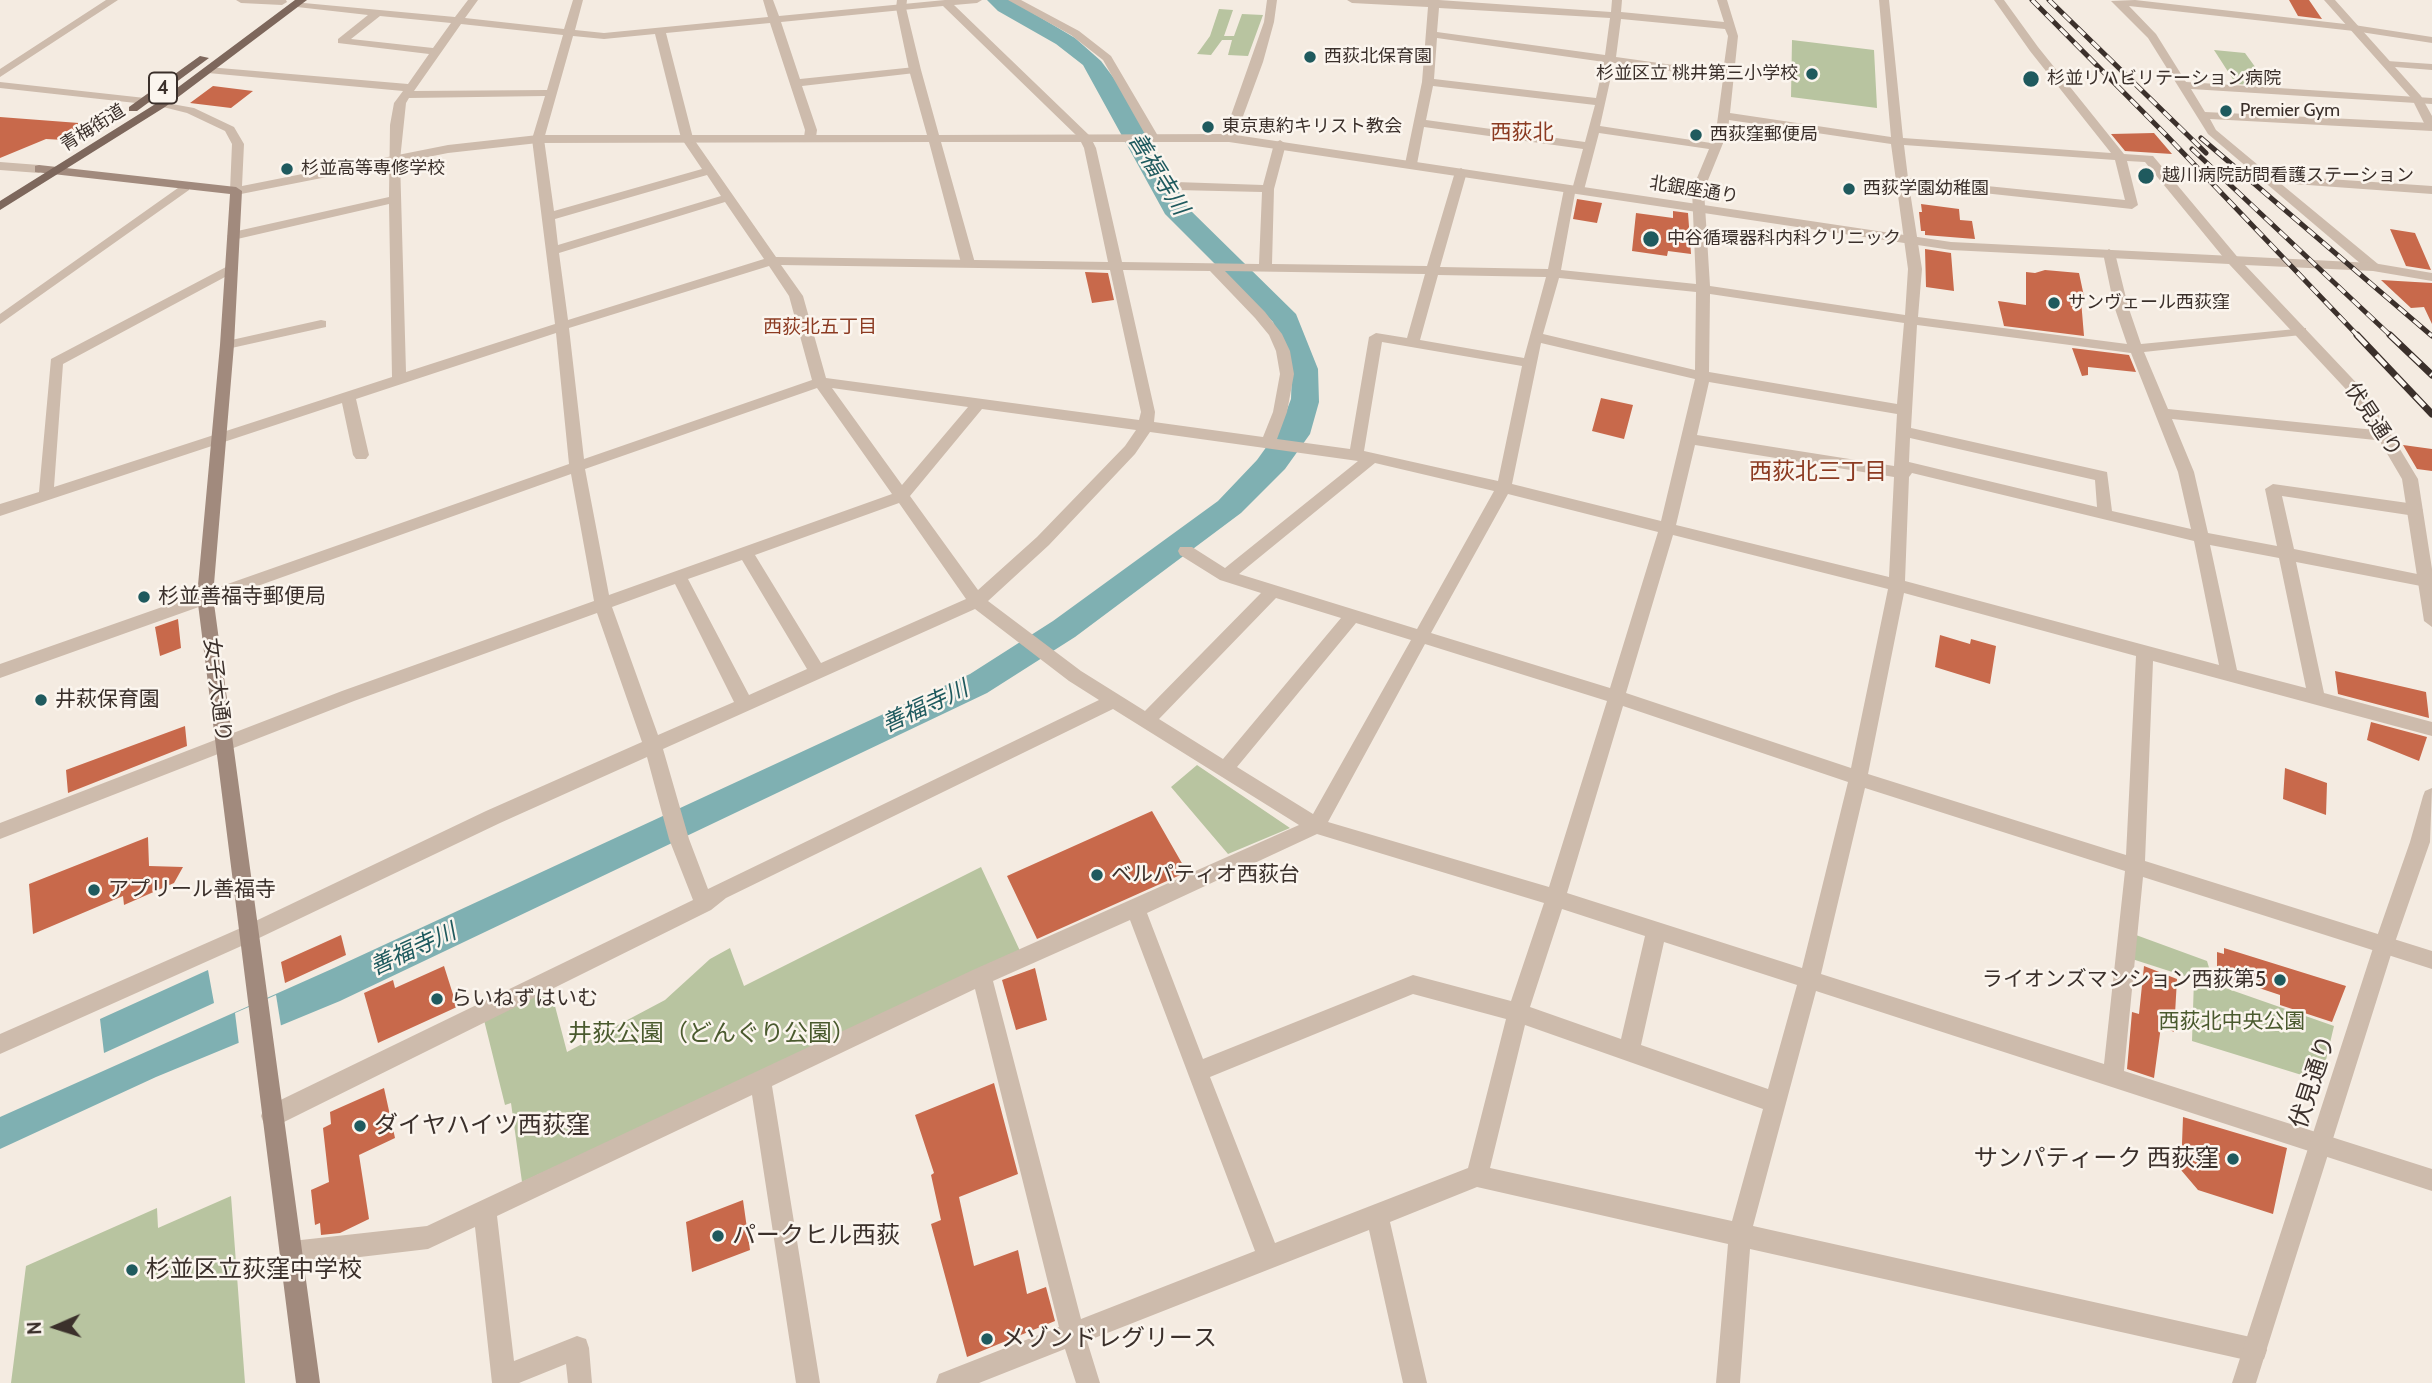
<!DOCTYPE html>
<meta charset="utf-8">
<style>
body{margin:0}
#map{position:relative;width:2432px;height:1383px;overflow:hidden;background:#f4ebe1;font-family:Cabin,sans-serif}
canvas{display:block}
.north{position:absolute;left:21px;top:1292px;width:70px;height:70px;-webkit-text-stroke:5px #fbf5ee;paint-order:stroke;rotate:267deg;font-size:19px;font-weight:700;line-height:28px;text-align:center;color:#3b302b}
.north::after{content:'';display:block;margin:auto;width:24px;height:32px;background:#3b302b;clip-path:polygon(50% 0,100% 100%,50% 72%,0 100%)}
</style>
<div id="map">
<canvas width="2432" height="1383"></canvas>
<div class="north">N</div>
</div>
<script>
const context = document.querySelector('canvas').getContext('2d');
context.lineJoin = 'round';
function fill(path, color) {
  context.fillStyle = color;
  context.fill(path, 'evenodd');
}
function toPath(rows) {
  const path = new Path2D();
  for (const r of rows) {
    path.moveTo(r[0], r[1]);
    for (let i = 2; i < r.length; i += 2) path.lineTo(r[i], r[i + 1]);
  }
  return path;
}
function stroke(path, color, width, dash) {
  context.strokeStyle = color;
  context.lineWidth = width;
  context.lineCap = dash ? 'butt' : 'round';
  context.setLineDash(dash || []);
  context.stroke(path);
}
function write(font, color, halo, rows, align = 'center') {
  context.font = font + ' Cabin,"Noto Sans JP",sans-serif';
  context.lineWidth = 5;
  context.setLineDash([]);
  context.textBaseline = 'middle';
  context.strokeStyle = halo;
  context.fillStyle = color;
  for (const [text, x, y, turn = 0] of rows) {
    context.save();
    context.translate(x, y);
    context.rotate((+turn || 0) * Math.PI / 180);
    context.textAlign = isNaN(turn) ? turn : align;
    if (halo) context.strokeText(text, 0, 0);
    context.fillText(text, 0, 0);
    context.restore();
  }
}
fill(toPath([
 [1219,9,1233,10,1224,36,1234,36,1242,14,1263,15,1248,56,1228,55,1232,40,1222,40,1211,55,1197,54,1210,36],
 [1792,40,1874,50,1877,108,1791,97],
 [2214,50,2245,53,2269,86,2236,84],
 [1197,765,1290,828,1228,854,1171,787],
 [981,867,1021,953,522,1182,511,1103,505,1105,484,1020,550,987,567,1052,665,1000,710,959,730,948,744,986],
 [2136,935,2207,961,2214,984,2334,1026,2321,1081,2192,1041,2194,979,2132,959],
 [231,1196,245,1383,11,1383,26,1266,157,1208,158,1228]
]), '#b8c4a0');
fill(toPath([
 [987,0,1011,0,1075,38,1101,61,1122,89,1188,208,1296,314,1318,369,1319,402,1310,434,1285,469,1241,513,1075,637,987,693,340,1001,156,1077,0,1149,0,1117,334,968,970,674,1053,621,1218,501,1257,460,1280,428,1291,399,1292,372,1273,322,1165,214,1083,65,1056,44,998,11],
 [208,970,214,1003,104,1053,100,1019]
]), '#7fb0b2');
fill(toPath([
 [276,995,281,1026,239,1045,235,1013]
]), '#f4ebe1');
fill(toPath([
 [2289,0,2309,0,2322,19,2298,16],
 [213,86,253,91,231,108,190,103],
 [0,117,92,124,64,140,46,139,0,158],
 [2154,133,2172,154,2125,151,2111,134],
 [1577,199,1602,203,1597,223,1573,219],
 [1921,204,1959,209,1960,220,1972,221,1975,239,1925,235,1925,231,1921,231,1919,212,1922,212],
 [1673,211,1688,213,1691,254,1668,251,1667,256,1632,251,1636,213,1673,218],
 [2390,229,2415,233,2431,270,2406,266],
 [1925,249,1951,253,1954,291,1926,287],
 [2045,270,2079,273,2085,301,2081,300,2084,336,2004,326,1998,301,2026,305,2026,272,2035,273],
 [1085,272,1108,273,1114,300,1092,303],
 [2381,280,2432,283,2432,324,2424,307,2411,308],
 [2072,348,2129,355,2136,372,2088,367,2088,375,2082,376],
 [1601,398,1633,405,1624,439,1592,431],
 [2403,445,2432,449,2432,471,2417,469],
 [178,619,181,648,160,656,155,627],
 [1940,635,1970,644,1971,639,1996,646,1990,684,1935,667],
 [2335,671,2426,692,2429,718,2338,694],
 [2371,722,2427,737,2419,761,2367,740],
 [185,726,187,746,68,793,66,770],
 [2285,768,2327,783,2326,815,2283,799],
 [1152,811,1187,872,1037,939,1007,876],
 [148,837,149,866,183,867,174,883,124,905,123,896,33,934,29,884],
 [341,935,346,955,285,983,281,962],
 [2224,948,2346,986,2332,1022,2280,1005,2280,995,2217,974,2217,952,2224,954],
 [444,966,457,1007,378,1043,364,993,393,980,395,988],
 [2144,966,2177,979,2174,1032,2161,1026,2154,1078,2127,1069,2132,1012,2139,1014],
 [1035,968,1047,1020,1016,1030,1002,980],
 [994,1083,1018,1174,959,1197,974,1266,1018,1250,1027,1294,1046,1287,1055,1321,967,1357,931,1224,941,1220,931,1175,934,1173,915,1115],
 [384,1088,395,1138,359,1155,369,1219,340,1233,321,1235,320,1223,315,1225,311,1190,329,1182,323,1128,331,1124,330,1112],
 [2183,1117,2287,1148,2273,1214,2198,1190,2181,1170],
 [743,1200,750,1250,692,1272,686,1222]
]), '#c8694b');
fill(toPath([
 [106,0,118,0,0,77,0,69,106,0],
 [236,0,286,0,287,2,282,5,241,3,236,0],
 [468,0,478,0,465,18,564,29,573,0,583,0,575,30,604,33,768,17,763,0,773,0,779,16,945,0,982,0,977,3,954,5,1090,136,1096,148,1122,262,1259,264,1262,192,1176,190,1170,186,1176,182,1263,185,1274,144,1280,140,1286,144,1274,189,1272,264,1427,266,1455,172,1461,168,1467,172,1440,267,1548,269,1564,189,1573,186,1583,149,1424,127,1417,164,1407,167,1405,164,1422,82,1428,7,1352,3,1347,0,1439,0,1611,12,1612,0,1622,0,1621,12,1724,22,1717,0,1727,0,1738,36,1730,113,1891,137,1879,0,1889,0,1903,138,2111,153,2030,51,1994,0,2004,0,2038,47,2124,154,2153,156,2240,260,2233,264,2228,263,2145,162,2127,161,2138,205,2132,209,1909,185,1922,269,1918,317,2127,344,2114,306,2103,253,2109,249,2115,253,2128,306,2141,344,2306,328,2306,334,2301,335,2144,352,2168,409,2385,431,2392,436,2385,441,2172,419,2194,472,2208,533,2277,546,2265,489,2273,484,2415,504,2423,510,2415,516,2282,496,2294,549,2432,577,2432,585,2426,587,2296,562,2324,693,2432,722,2432,736,2153,661,2145,861,2432,951,2432,969,2143,877,2124,1071,2432,1169,2432,1191,1816,991,1753,1226,2255,1338,2264,1341,2267,1350,2264,1359,2255,1362,1750,1249,1740,1383,1716,1383,1728,1244,1477,1187,1390,1222,1427,1383,1403,1383,1369,1230,1087,1341,1100,1383,1076,1383,1065,1349,979,1383,936,1383,939,1374,1059,1327,975,989,772,1086,820,1383,796,1383,752,1095,497,1216,514,1361,577,1336,586,1339,589,1348,592,1383,568,1383,566,1364,519,1383,492,1383,475,1227,428,1249,292,1265,284,1261,280,1253,284,1245,292,1241,427,1226,975,969,1299,825,1113,709,726,898,711,910,280,1124,272,1127,264,1124,261,1116,264,1108,693,900,669,839,647,757,500,823,257,939,0,1054,0,1034,243,927,486,811,642,742,597,613,354,701,0,839,0,823,342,691,594,601,571,474,0,678,0,664,569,464,556,333,356,399,369,455,366,459,356,459,353,455,342,403,0,516,0,504,39,492,51,359,226,267,231,266,238,270,63,364,54,487,392,377,389,204,233,240,227,236,233,232,389,197,390,125,394,103,403,91,208,73,202,70,208,67,408,84,429,54,338,43,338,39,368,15,297,7,292,4,293,2,455,17,468,0],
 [943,6,1079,138,1084,148,1108,262,776,257,693,138,666,33,770,23,805,130,804,137,810,141,816,137,817,130,802,86,915,73,921,70,915,67,800,79,781,22,943,6],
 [1439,8,1610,18,1605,55,1437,32,1439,8],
 [380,16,451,23,433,48,351,39,380,16],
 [1621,19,1725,29,1728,36,1723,72,1616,57,1621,19],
 [461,24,563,35,547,90,414,91,461,24],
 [655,34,681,138,702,169,554,211,544,139,573,36,604,39,655,34],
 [1437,38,1604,62,1596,98,1434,79,1437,38],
 [1614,63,1723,79,1716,131,1711,143,1600,126,1614,63],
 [1433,86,1595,105,1585,142,1426,120,1433,86],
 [545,96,532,139,555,324,406,372,400,160,406,103,409,98,545,96],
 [1729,120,1891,144,1908,269,1905,315,1710,286,1704,190,1728,131,1729,120],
 [1599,133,1709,149,1692,190,1696,284,1561,270,1575,193,1584,190,1599,133],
 [1904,145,2115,160,2125,200,1908,178,1904,145],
 [707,175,721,196,558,245,555,219,707,175],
 [725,202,764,259,568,320,559,253,725,202],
 [781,265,1110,270,1141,412,1139,420,826,378,803,296,781,265],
 [769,266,789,296,812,380,584,459,569,328,769,266],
 [1123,270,1210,271,1255,318,1269,335,1276,351,1280,374,1273,412,1263,437,1154,422,1155,412,1123,270],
 [1225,271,1425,274,1407,338,1376,333,1369,337,1350,449,1277,439,1287,412,1294,374,1290,351,1282,334,1265,312,1225,271],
 [1438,275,1546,277,1524,358,1420,340,1438,275],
 [1559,278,1696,292,1695,370,1543,334,1559,278],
 [1710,294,1904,323,1897,404,1709,372,1710,294],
 [1917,325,2131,353,2178,472,2191,529,2112,511,2107,472,1911,428,1917,325],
 [1382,342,1522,366,1498,481,1364,451,1382,342],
 [1541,343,1695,379,1661,521,1512,484,1541,343],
 [1709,382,1897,414,1894,466,1697,435,1709,382],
 [817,388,892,494,609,595,585,469,817,388],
 [832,388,968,407,902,485,832,388],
 [982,409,1136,430,1125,446,1037,537,978,590,910,496,982,409],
 [1150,432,1358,461,1225,568,1192,547,1180,547,1178,551,1180,555,1220,580,1261,593,1145,711,1081,671,988,601,1049,545,1135,454,1150,432],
 [1910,438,2095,480,2097,507,1909,462,1910,438],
 [1695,445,1894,477,1889,577,1676,525,1695,445],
 [1375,463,1494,491,1417,629,1239,574,1375,463],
 [1912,473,2194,541,2219,665,1905,581,1909,477,1912,473],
 [1508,494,1658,532,1610,688,1431,633,1508,494],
 [899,503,966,599,821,663,755,555,899,503],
 [1673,535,1888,589,1851,768,1626,693,1673,535],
 [2210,545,2279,558,2306,688,2237,670,2210,545],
 [742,560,807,669,749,695,688,579,742,560],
 [675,584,734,702,658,735,612,607,675,584],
 [1904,593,2136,656,2126,855,1868,774,1904,593],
 [1276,598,1341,618,1223,759,1159,719,1276,598],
 [975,609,1069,681,1099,700,708,889,689,839,663,749,975,609],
 [1356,623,1411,640,1313,814,1237,767,1356,623],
 [1425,644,1607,701,1549,887,1328,822,1425,644],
 [1623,706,1848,782,1802,968,1567,893,1623,706],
 [1865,788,2125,871,2104,1064,1821,974,1865,788],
 [1317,834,1544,903,1511,1001,1413,975,1203,1059,1147,913,1317,834],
 [1562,909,1645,936,1621,1039,1530,1007,1562,909],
 [1130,920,1255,1251,1081,1319,993,981,1130,920],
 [1664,942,1797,985,1768,1089,1641,1045,1664,942],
 [1413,994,1506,1019,1468,1168,1275,1243,1210,1077,1413,994],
 [1525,1025,1763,1109,1732,1221,1490,1168,1525,1025],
 [1008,0,1021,0,1079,31,1111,56,1158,136,1156,138,1146,136,1103,60,1071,35,1008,0],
 [1267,0,1277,0,1274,22,1263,62,1235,138,1225,141,1223,138,1264,22,1267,0],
 [2135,0,2354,25,2432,37,2432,43,2354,31,2129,6,2156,34,2186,82,2432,98,2432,104,2191,89,2205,112,2432,123,2432,131,2210,119,2216,130,2270,175,2432,186,2432,194,2280,183,2378,264,2378,270,2368,270,2208,134,2148,38,2111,1,2135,0],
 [2387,61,2432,64,2432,70,2383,66,2383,62,2387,61],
 [0,82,145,98,151,101,145,104,0,88,0,82],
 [185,183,189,184,189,190,0,324,0,314,185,183],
 [321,320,326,321,326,327,227,349,220,345,227,341,321,320]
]), '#cdbbac');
fill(toPath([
 [897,0,907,0,906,8,921,70,939,135,1229,134,1951,242,2373,263,2432,273,2432,281,2373,271,2245,265,2366,393,2418,479,2432,569,2432,627,2424,621,2402,479,2355,399,2229,264,1951,250,1229,142,941,142,975,263,968,267,961,263,929,142,538,143,448,153,236,195,230,191,232,144,225,131,187,113,155,105,161,102,194,108,234,127,244,144,242,186,448,145,538,135,927,135,909,70,896,8,897,0],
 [2324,0,2335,0,2421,96,2432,116,2432,131,2426,127,2412,99,2324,0],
 [0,162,39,165,45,169,39,173,0,170,0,162],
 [2432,788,2430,842,2394,945,2256,1383,2232,1383,2374,945,2410,842,2423,796,2425,791,2432,788]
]), '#cdbbac');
fill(toPath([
 [39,165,236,187,242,191,234,345,213,596,320,1383,296,1383,197,596,220,345,230,194,35,172,35,166,39,165]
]), '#a18a7d');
fill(toPath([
 [295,0,307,0,165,107,0,210,0,201,157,103,295,0],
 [200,56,209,58,137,111,129,111,129,107,200,56]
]), '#7d675c');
const railFar1 = toPath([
 [2032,0,2166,135,2359,337],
 [2049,0,2206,153],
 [2201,138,2432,336],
 [2192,149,2392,337]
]);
const rail = toPath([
 [2357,335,2432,414],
 [2390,335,2432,375]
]);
stroke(railFar1, '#3b302b', 5);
stroke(rail, '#3b302b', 7);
stroke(railFar1, '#fbf5ee', 3.5, [10]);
stroke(rail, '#fbf5ee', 4.5, [14]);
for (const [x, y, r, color] of [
 [1310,57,7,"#1f5a5e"],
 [1812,74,7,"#1f5a5e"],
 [2031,79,9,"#1f5a5e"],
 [2226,111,7,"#1f5a5e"],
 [1208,127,7,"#1f5a5e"],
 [1696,135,7,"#1f5a5e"],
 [287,169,7,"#1f5a5e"],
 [2146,176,9,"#1f5a5e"],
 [1849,189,7,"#1f5a5e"],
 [1651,239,9,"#1f5a5e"],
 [2054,303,7,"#1f5a5e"],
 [144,597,7,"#1f5a5e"],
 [41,700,7,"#1f5a5e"],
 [1097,875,7,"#1f5a5e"],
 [94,890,7,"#1f5a5e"],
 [2280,980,7,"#1f5a5e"],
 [437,999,7,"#1f5a5e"],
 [360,1126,7,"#1f5a5e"],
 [2233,1159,7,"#1f5a5e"],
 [718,1236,7,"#1f5a5e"],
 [132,1270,7,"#1f5a5e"],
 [987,1339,7,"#1f5a5e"]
]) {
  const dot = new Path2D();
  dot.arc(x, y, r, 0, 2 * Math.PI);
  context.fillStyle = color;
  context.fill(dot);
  stroke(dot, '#fbf5ee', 2.5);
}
write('18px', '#3b302b', '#fbf5ee', [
 ["西荻北保育園",1324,57],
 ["杉並区立 桃井第三小学校",1798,74,"right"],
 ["杉並リハビリテーション病院",2047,79],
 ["Premier Gym",2240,111],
 ["東京恵約キリスト教会",1222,127],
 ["西荻窪郵便局",1710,135],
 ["杉並高等専修学校",301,169],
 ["越川病院訪問看護ステーション",2162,176],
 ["西荻学園幼稚園",1863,189],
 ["中谷循環器科内科クリニック",1667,239],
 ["サンヴェール西荻窪",2068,303]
], 'left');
write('18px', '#3b302b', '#fbf5ee', [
 ["青梅街道",93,128,-32],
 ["北銀座通り",1694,190,9]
]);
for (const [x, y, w] of [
 [163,88,28]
]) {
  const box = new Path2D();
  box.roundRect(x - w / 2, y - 15.5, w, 31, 5);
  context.fillStyle = '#fbf5ee';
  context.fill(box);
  stroke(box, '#3b302b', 2);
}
write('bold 19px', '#3b302b', null, [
 ["4",163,88]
]);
write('19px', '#8c3b22', '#fbf5ee', [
 ["西荻北五丁目",820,327]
]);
write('21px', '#8c3b22', '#fbf5ee', [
 ["西荻北",1522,133]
]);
write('21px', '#3b302b', '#fbf5ee', [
 ["伏見通り",2373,420,56],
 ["女子大通り",217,690,83]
]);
write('21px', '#3b302b', '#fbf5ee', [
 ["杉並善福寺郵便局",158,597],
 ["井萩保育園",55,700],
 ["ベルパティオ西荻台",1111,875],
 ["アプリール善福寺",108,890],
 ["ライオンズマンション西荻第5",2266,980,"right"],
 ["らいねずはいむ",451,999]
], 'left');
write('21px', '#4a5a2e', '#fbf5ee', [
 ["西荻北中央公園",2232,1022]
]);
write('italic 23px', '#1f5a5e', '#fbf5ee', [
 ["善福寺川",1158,174,58],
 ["善福寺川",925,707,-25],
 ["善福寺川",413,950,-25]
]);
write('23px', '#8c3b22', '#fbf5ee', [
 ["西荻北三丁目",1818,472]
]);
write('24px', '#4a5a2e', '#fbf5ee', [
 ["井荻公園（どんぐり公園）",712,1034]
]);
write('24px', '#3b302b', '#fbf5ee', [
 ["伏見通り",2313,1082,-72]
]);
write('24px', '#3b302b', '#fbf5ee', [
 ["ダイヤハイツ西荻窪",374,1126],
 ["サンパティーク 西荻窪",2219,1159,"right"],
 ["パークヒル西荻",732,1236],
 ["杉並区立荻窪中学校",146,1270],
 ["メゾンドレグリース",1001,1339]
], 'left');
</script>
